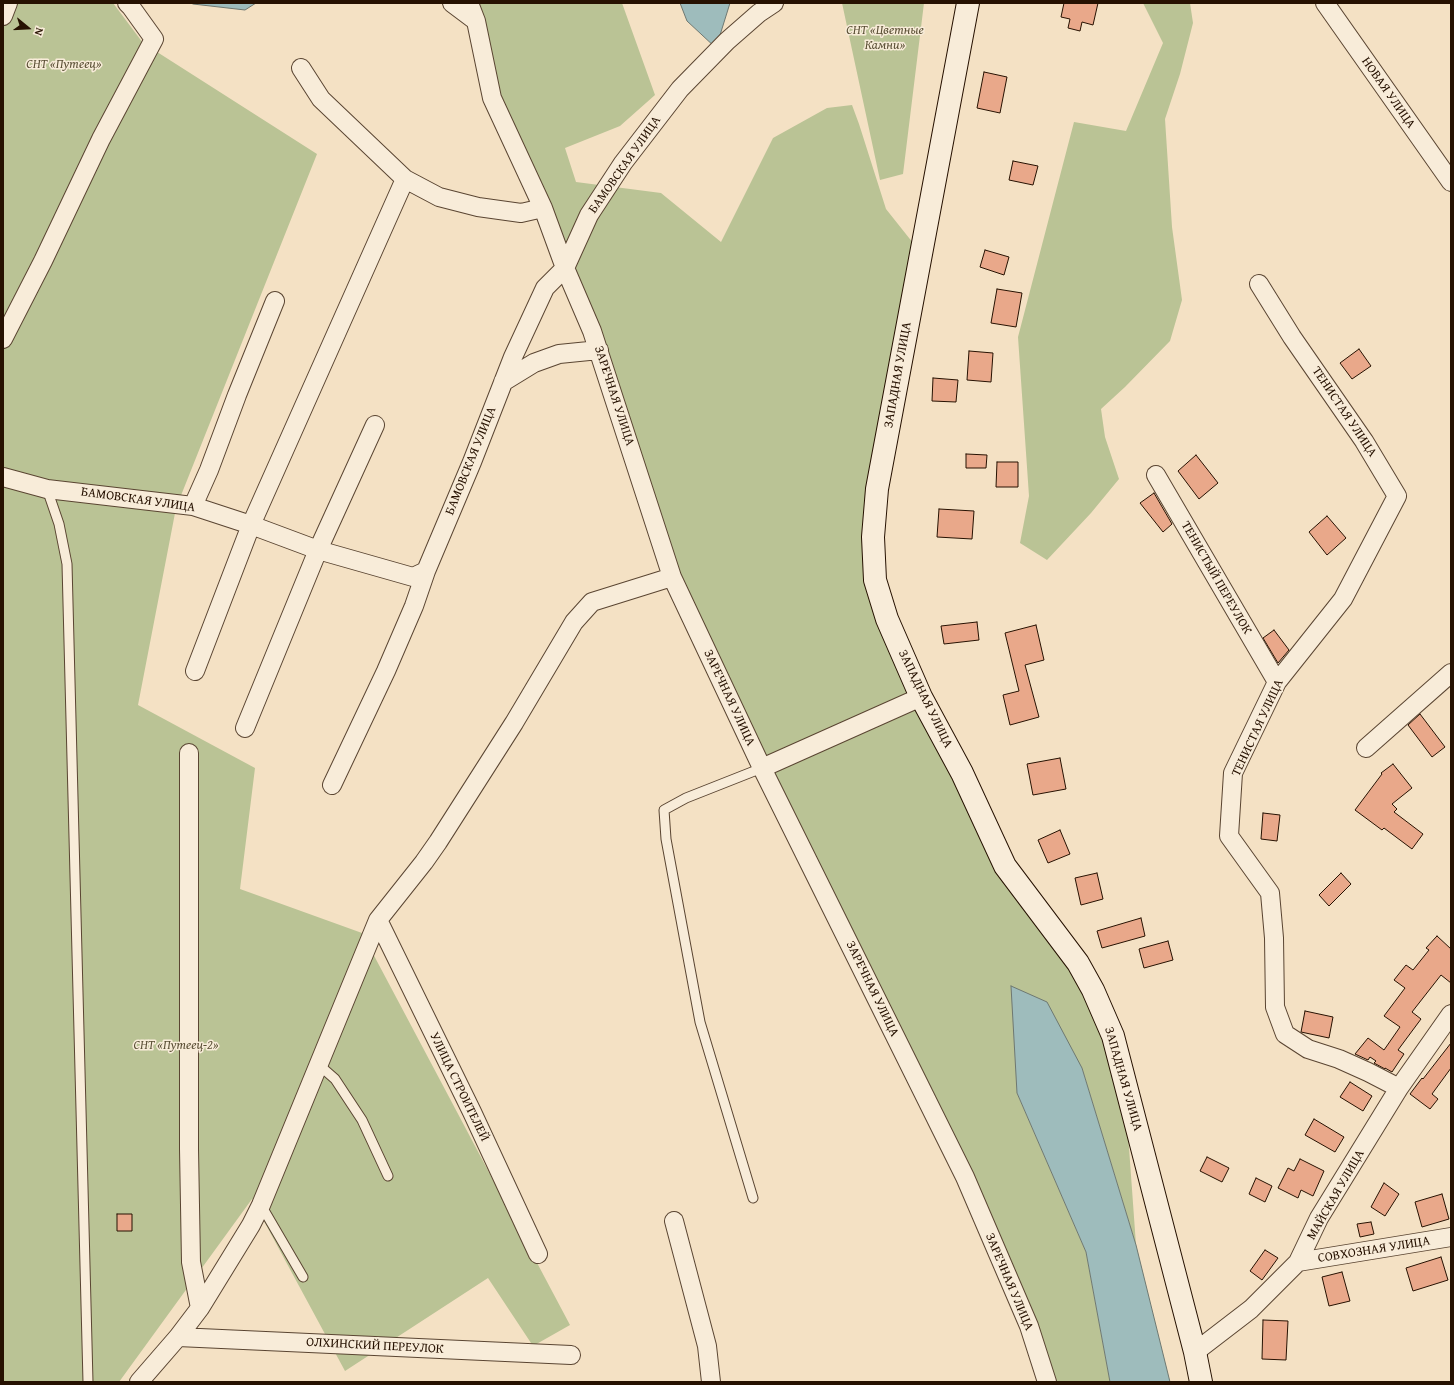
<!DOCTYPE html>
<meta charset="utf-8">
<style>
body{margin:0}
#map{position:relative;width:1454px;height:1385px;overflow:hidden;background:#f4e1c4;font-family:"Gentium Book Plus",serif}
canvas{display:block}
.frame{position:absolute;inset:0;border:4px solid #261101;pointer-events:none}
.north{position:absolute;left:8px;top:8px;width:40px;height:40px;-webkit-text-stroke:3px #f8ecd9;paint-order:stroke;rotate:108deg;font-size:11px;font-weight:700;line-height:16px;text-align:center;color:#261101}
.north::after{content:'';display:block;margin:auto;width:14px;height:18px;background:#261101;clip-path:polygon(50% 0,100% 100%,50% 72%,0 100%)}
</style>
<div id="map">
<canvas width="1454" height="1385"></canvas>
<div class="frame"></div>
<div class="north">N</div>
</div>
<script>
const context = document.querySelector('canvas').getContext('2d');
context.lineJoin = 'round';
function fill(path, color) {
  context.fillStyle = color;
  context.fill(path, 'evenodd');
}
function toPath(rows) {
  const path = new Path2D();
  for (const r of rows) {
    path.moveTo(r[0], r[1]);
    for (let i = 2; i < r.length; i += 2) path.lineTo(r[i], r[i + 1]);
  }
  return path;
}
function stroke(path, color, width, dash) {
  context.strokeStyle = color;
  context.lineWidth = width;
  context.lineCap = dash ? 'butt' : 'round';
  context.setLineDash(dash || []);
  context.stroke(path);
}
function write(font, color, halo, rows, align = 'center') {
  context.font = font + ' "Gentium Book Plus",serif';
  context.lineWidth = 3;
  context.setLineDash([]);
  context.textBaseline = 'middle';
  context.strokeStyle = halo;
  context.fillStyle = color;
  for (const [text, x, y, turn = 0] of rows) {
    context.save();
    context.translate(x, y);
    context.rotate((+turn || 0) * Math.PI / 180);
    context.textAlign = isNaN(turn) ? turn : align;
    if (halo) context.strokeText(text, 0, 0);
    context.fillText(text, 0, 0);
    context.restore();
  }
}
fill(toPath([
 [3,3,113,3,143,43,317,154,176,508,138,705,255,768,240,889,362,933,570,1325,533,1346,488,1278,345,1371,252,1199,119,1382,4,1382],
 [469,3,622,3,655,95,620,126,565,148,576,182,661,193,721,242,773,138,827,108,852,105,859,124,886,209,921,253,875,580,962,773,1057,934,1124,1078,1136,1245,1082,1068,1017,1093,1086,1252,1110,1382,1047,1382,1029,1326,672,577,599,350,492,98],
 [842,3,924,3,903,174,880,180],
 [1143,3,1190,3,1193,23,1180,74,1165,119,1172,227,1182,300,1170,341,1125,387,1101,409,1105,437,1119,479,1091,513,1047,560,1020,543,1029,496,1018,337,1074,122,1126,131,1163,43]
]), '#bac395');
const water = toPath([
 [191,3,256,3,245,10,193,4,191,3],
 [680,3,730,3,716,48,687,21,680,3],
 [1011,986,1047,1002,1082,1068,1136,1245,1170,1382,1110,1382,1086,1252,1017,1093,1011,986]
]);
fill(water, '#9ebcbc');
stroke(water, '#6e7871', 1);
const building = toPath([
 [1064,3,1098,3,1093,25,1082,22,1080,31,1068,28,1070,19,1061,17,1064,3],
 [984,72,1007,77,1000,113,977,108,984,72],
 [1013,161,1038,166,1033,185,1009,180,1013,161],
 [985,250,1009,257,1004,275,980,267,985,250],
 [997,289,1022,293,1016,327,991,323,997,289],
 [1359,349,1371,366,1352,379,1340,363,1359,349],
 [969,351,993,353,991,382,967,380,969,351],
 [933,378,958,380,956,402,932,401,933,378],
 [966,454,987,455,986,468,966,468,966,454],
 [1196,455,1218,483,1199,499,1178,471,1196,455],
 [997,462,1018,462,1018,487,996,487,997,462],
 [1154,493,1172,524,1163,532,1140,503,1154,493],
 [939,509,974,511,972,539,937,537,939,509],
 [1327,516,1346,538,1327,555,1309,532,1327,516],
 [977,622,979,640,944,644,941,626,977,622],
 [1036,625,1044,660,1025,665,1039,717,1010,725,1003,695,1019,691,1005,633,1036,625],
 [1274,630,1289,650,1278,663,1263,638,1274,630],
 [1420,714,1445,747,1432,757,1408,725,1420,714],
 [1060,758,1066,789,1033,795,1027,764,1060,758],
 [1393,764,1412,788,1392,804,1397,809,1394,812,1423,834,1412,849,1384,828,1382,830,1355,810,1382,774,1381,773,1393,764],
 [1263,813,1280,815,1277,841,1261,839,1263,813],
 [1060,830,1070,854,1048,863,1038,840,1060,830],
 [1097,873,1103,899,1081,905,1075,878,1097,873],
 [1341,873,1351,884,1329,906,1319,895,1341,873],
 [1141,918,1145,936,1102,948,1097,931,1141,918],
 [1437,936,1451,949,1451,983,1441,975,1412,1012,1421,1019,1398,1050,1404,1054,1392,1072,1385,1068,1385,1069,1374,1063,1376,1061,1370,1057,1368,1060,1355,1054,1368,1038,1384,1050,1400,1027,1384,1016,1405,988,1394,980,1406,965,1413,970,1429,950,1426,948,1437,936],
 [1168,941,1173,960,1144,968,1139,949,1168,941],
 [1305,1011,1333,1017,1329,1038,1301,1032,1305,1011],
 [1451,1043,1451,1068,1432,1094,1438,1099,1430,1109,1410,1094,1422,1078,1423,1079,1451,1043],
 [1350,1082,1372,1096,1363,1111,1340,1097,1350,1082],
 [1314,1119,1344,1137,1335,1152,1305,1135,1314,1119],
 [1207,1157,1229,1168,1222,1182,1200,1171,1207,1157],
 [1300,1159,1324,1171,1313,1196,1301,1190,1298,1198,1278,1188,1288,1168,1294,1171,1300,1159],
 [1256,1178,1272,1186,1265,1202,1249,1194,1256,1178],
 [1384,1183,1399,1194,1385,1216,1371,1207,1384,1183],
 [1442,1194,1449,1219,1422,1227,1415,1202,1442,1194],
 [117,1214,132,1214,132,1231,117,1231,117,1214],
 [1371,1222,1374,1234,1360,1237,1357,1224,1371,1222],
 [1265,1250,1278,1258,1262,1280,1250,1271,1265,1250],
 [1441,1257,1448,1280,1413,1291,1406,1268,1441,1257],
 [1342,1272,1350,1301,1329,1306,1322,1277,1342,1272],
 [1263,1320,1288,1321,1286,1360,1262,1359,1263,1320]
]);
fill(building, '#e9a88a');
stroke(building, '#261101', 1);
const lane = toPath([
 [47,489,59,524,67,564,88,1382],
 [319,1065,335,1079,362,1120,388,1176],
 [753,1198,700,1022,666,839,664,810,686,798,762,768],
 [261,1205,303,1277]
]);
const street = toPath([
 [452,3,476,21],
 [469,3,476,21,492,98,543,208,565,268,592,331,672,577,762,768,965,1177,1029,1326,1047,1382],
 [1325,3,1451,182],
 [3,16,8,3],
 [301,68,321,99,405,179,439,197,478,207,521,213,543,208],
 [1259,284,1292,337,1364,441,1397,496,1343,599,1277,682,1233,773,1229,836,1270,893,1274,938,1275,1007,1285,1034,1308,1049,1339,1059,1368,1072,1399,1088],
 [3,339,43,261,101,139,154,39,131,7,127,3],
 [503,382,534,363,559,354,599,350],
 [1156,475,1277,682],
 [3,477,47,489,193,506,251,525,318,550,413,577,426,571,472,462,513,357,545,288,565,268,589,215,623,163,680,89,727,41,759,13,774,3],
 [193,506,209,470,237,395,275,301],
 [195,671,251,525,405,179],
 [245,728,318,550,375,425],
 [1366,748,1451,673],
 [189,753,189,1149,191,1262,200,1308],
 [762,768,921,697],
 [332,785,386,671,414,606,426,571],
 [378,920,472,1112,538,1254],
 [674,1221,707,1346,711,1382],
 [1298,1262,1451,1237],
 [178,1337,571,1355],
 [1195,1352,1251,1309,1298,1262,1319,1218,1399,1088,1451,1014],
 [139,1382,178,1337,200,1308,251,1225,261,1205,378,920,424,862,438,842,514,723,574,622,592,602,672,577]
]);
const secondary = toPath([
 [968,3,877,489,873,537,875,580,887,619,921,697,962,773,1005,866,1078,963,1093,990,1113,1036,1195,1352,1201,1382]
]);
stroke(lane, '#5a4532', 11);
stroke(street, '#5a4532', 20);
stroke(secondary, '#261101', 24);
stroke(lane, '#f8ecd9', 9);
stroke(street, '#f8ecd9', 18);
stroke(secondary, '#f8ecd9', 22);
write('italic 13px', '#5a4f35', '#f8ecd9', [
 ["СНТ «Цветные",885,31],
 ["Камни»",885,46],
 ["СНТ «Путеец»",64,65],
 ["СНТ «Путеец-2»",176,1046]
]);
write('13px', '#261101', '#f8ecd9', [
 ["НОВАЯ УЛИЦА",1388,93,55],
 ["БАМОВСКАЯ УЛИЦА",625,165,-55],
 ["ЗАПАДНАЯ УЛИЦА",898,375,-80],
 ["ЗАРЕЧНАЯ УЛИЦА",614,396,72],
 ["ТЕНИСТАЯ УЛИЦА",1344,412,56],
 ["БАМОВСКАЯ УЛИЦА",471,461,-68],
 ["БАМОВСКАЯ УЛИЦА",138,500,8],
 ["ТЕНИСТЫЙ ПЕРЕУЛОК",1216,578,60],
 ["ЗАРЕЧНАЯ УЛИЦА",729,698,65],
 ["ЗАПАДНАЯ УЛИЦА",925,699,64],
 ["ТЕНИСТАЯ УЛИЦА",1258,728,-65],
 ["ЗАРЕЧНАЯ УЛИЦА",872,989,64],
 ["ЗАПАДНАЯ УЛИЦА",1123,1079,74],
 ["УЛИЦА СТРОИТЕЛЕЙ",459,1087,64],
 ["МАЙСКАЯ УЛИЦА",1336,1195,-60],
 ["СОВХОЗНАЯ УЛИЦА",1374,1250,-9],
 ["ЗАРЕЧНАЯ УЛИЦА",1009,1282,67],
 ["ОЛХИНСКИЙ ПЕРЕУЛОК",375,1346,3]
]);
</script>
